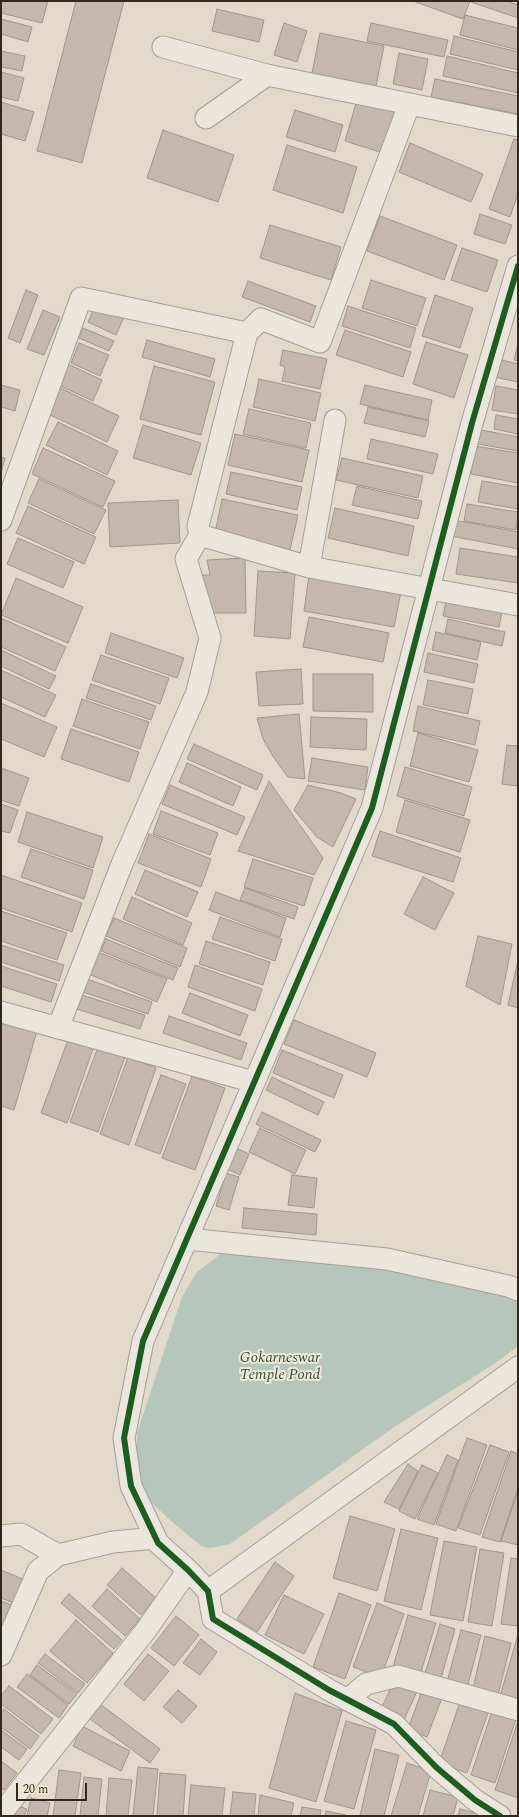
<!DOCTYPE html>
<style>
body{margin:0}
#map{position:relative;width:519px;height:1817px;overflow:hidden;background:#e1dacb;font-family:Spectral,serif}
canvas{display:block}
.frame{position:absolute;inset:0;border:2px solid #33281e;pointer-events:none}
.scale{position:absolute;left:16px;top:1783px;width:71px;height:18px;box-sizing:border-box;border:2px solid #33281e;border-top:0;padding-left:5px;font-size:12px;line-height:14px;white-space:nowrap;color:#33281e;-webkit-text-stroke:3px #f2e8d1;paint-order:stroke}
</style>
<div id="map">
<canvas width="519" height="1817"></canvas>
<div class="frame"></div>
<div class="scale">20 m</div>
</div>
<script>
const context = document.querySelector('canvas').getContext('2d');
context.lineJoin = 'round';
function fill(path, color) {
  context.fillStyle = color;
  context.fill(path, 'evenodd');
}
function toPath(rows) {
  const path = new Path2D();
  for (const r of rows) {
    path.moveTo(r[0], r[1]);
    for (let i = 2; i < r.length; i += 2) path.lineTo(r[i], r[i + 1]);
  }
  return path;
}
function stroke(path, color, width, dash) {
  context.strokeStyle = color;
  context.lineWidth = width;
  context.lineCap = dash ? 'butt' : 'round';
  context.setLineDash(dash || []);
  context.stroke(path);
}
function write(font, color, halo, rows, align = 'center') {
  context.font = font + ' Spectral,serif';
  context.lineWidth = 4;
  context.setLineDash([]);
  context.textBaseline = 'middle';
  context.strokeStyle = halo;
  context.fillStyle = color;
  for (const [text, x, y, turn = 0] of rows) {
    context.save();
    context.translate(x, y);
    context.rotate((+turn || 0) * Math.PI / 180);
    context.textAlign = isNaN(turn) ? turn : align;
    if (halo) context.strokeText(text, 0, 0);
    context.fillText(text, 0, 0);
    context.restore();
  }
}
fill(toPath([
 [223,1252,362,1260,518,1297,518,1346,494,1364,394,1427,230,1544,210,1548,201,1546,171,1521,145,1496,136,1476,136,1454,138,1430,182,1297,196,1273]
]), '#b6c6bc');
const building = toPath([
 [1,1,48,1,42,23,1,13,1,1],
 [76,1,124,1,82,163,37,151,76,1],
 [413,1,470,1,463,19,413,1],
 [471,1,507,1,518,5,518,18,471,2,471,1],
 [217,9,264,20,259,42,212,31,217,9],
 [465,15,518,28,518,50,460,35,465,15],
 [1,19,32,27,28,42,1,34,1,19],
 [284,23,307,31,297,62,274,55,284,23],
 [371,23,448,40,444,57,367,41,371,23],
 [320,33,384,46,376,86,312,73,320,33],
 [454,36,518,52,518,70,450,54,454,36],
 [1,51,25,56,22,71,1,67,1,51],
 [399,53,428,59,422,90,393,84,399,53],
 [447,56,518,73,518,93,443,76,447,56],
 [1,72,24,78,18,101,1,97,1,72],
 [435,79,518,96,518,114,431,97,435,79],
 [357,100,395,112,383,153,345,141,357,100],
 [1,102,34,112,25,141,1,134,1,102],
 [295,110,343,125,335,152,286,137,295,110],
 [163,130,234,155,218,202,147,178,163,130],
 [514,139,518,140,518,194,510,217,489,209,514,139],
 [410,143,483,174,471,202,399,172,410,143],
 [287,145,357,167,343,213,273,190,287,145],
 [480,214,512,225,505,244,474,234,480,214],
 [380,216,457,245,444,280,367,251,380,216],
 [270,225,341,247,331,280,260,258,270,225],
 [462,248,498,260,487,292,451,280,462,248],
 [371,280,426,298,417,326,362,308,371,280],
 [248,281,316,306,310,322,242,297,248,281],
 [26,290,38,295,20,343,8,338,26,290],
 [435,295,473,308,460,348,422,336,435,295],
 [96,304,124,317,116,335,88,322,96,304],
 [348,306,416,328,410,348,342,326,348,306],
 [43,310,60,317,44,355,27,349,43,310],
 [83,328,114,341,109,351,79,338,83,328],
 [345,330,411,352,403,377,336,355,345,330],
 [147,340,215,359,210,377,142,357,147,340],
 [426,342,468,355,454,398,413,384,426,342],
 [79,343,109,355,100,376,71,363,79,343],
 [518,343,518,361,514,360,518,343],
 [283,350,327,359,320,389,282,381,285,367,280,365,283,350],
 [498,359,518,364,518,382,494,377,498,359],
 [68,364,102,380,93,401,58,385,68,364],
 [154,366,215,382,201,435,140,419,154,366],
 [259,379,321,393,315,421,253,407,259,379],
 [1,385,20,390,15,411,1,407,1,385],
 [365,385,432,400,428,420,360,404,365,385],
 [56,386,119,416,107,442,44,412,56,386],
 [496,386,518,390,518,414,492,410,496,386],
 [368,407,429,421,425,437,364,423,368,407],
 [249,409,311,423,306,448,243,434,249,409],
 [496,415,518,419,518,434,494,429,496,415],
 [58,422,118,451,107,475,46,445,58,422],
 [143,425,201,443,191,475,133,458,143,425],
 [481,430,518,437,518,451,478,444,481,430],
 [235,434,309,450,302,482,228,465,235,434],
 [371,439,438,454,433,474,367,459,371,439],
 [475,446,518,453,518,483,471,474,475,446],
 [43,448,115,481,103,507,32,474,43,448],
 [1,457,5,458,1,473,1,457],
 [342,458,423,476,418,498,336,480,342,458],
 [231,472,302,487,297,510,226,494,231,472],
 [39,479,106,510,94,534,28,503,39,479],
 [482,481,518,487,518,509,478,502,482,481],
 [357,486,422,501,418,519,352,505,357,486],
 [222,499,298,515,290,550,215,533,222,499],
 [178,500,180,543,110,547,108,503,178,500],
 [467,504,518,512,516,530,464,521,467,504],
 [28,506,96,537,84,564,16,533,28,506],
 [335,508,414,526,408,556,328,538,335,508],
 [454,520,518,532,518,549,451,536,454,520],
 [18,538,74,562,63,588,7,564,18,538],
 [460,548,518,557,518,583,456,574,460,548],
 [245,558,246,613,214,613,200,575,210,575,207,560,245,558],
 [258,571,295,573,290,639,254,636,258,571],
 [309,576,401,592,394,627,304,611,309,576],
 [16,578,83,607,68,643,1,615,16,578],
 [447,596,503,607,499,627,443,616,447,596],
 [309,617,389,633,383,662,303,647,309,617],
 [3,619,66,647,55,671,1,647,1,622,3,619],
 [448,619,505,632,502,646,445,633,448,619],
 [436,632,481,642,477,660,432,650,436,632],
 [111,633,184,658,177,678,105,653,111,633],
 [1,650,56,676,49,689,1,666,1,650],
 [428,653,478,664,474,683,424,672,428,653],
 [101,655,169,678,160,704,92,680,101,655],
 [301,669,303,704,259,706,256,672,301,669],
 [1,670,56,695,45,717,1,697,1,670],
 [313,674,373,674,373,712,313,711,313,674],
 [428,680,473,689,468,714,423,705,428,680],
 [91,684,156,706,151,720,86,698,91,684],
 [82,699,149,722,140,749,73,726,82,699],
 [1,703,57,727,44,757,1,739,1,703],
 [418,706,480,721,475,745,413,731,418,706],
 [299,714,305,779,288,777,274,758,263,739,257,718,299,714],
 [311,717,367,719,366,750,310,747,311,717],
 [71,729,139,752,129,782,61,759,71,729],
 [418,733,478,750,469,782,410,766,418,733],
 [194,744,263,775,257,790,187,759,194,744],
 [507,745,518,746,518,786,502,784,507,745],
 [312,758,368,767,365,790,308,781,312,758],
 [187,763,241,787,233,806,179,782,187,763],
 [405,767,472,787,464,816,397,796,405,767],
 [1,768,29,778,19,806,1,800,1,768],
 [269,781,323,858,314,875,238,851,269,781],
 [170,785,245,817,237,835,162,804,170,785],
 [308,785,341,793,356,799,333,847,317,837,294,810,308,785],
 [405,800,470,820,460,852,396,832,405,800],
 [1,804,18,810,10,833,1,831,1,804],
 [161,811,218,833,210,855,153,834,161,811],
 [27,812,103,837,93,868,18,842,27,812],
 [380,831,461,858,453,882,372,856,380,831],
 [149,834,211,859,201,887,138,863,149,834],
 [31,849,93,870,84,899,21,877,31,849],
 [253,859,313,878,304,906,244,887,253,859],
 [145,870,198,892,187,917,135,894,145,870],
 [1,875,82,903,72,932,1,908,1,875],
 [423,877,454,893,435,930,404,914,423,877],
 [245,888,298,907,294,919,240,900,245,888],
 [216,892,286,918,280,937,209,910,216,892],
 [132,897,192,923,183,945,123,919,132,897],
 [1,911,67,933,57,960,1,941,1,911],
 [220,917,282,939,275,961,212,939,220,917],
 [114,918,187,948,180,967,106,936,114,918],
 [478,936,512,944,500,1005,466,986,478,936],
 [106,939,178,968,173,980,101,951,106,939],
 [206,941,270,962,263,985,199,964,206,941],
 [1,945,64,965,59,981,1,962,1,945],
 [95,951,167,979,157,1002,86,973,95,951],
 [518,960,518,1008,508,1005,518,960],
 [195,965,262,989,255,1011,188,987,195,965],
 [1,966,57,984,51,1002,1,986,1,966],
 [87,979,152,1002,148,1014,83,992,87,979],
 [190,993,248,1015,240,1036,182,1013,190,993],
 [82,995,145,1015,140,1029,77,1009,82,995],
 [169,1016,247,1043,241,1060,163,1033,169,1016],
 [1,1020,37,1031,14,1110,1,1106,1,1020],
 [294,1020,376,1053,367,1077,284,1044,294,1020],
 [69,1037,94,1046,67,1123,41,1113,69,1037],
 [98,1047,125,1057,98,1132,70,1122,98,1047],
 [282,1050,343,1075,334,1098,273,1073,282,1050],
 [128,1057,156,1068,129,1145,100,1134,128,1057],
 [161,1075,186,1084,160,1154,135,1145,161,1075],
 [192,1076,225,1088,195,1170,162,1158,192,1076],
 [272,1077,324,1102,318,1115,266,1090,272,1077],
 [262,1112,321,1140,315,1152,256,1124,262,1112],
 [260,1128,306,1150,295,1174,249,1152,260,1128],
 [236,1148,249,1154,240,1175,227,1169,236,1148],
 [226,1173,239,1177,229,1210,216,1206,226,1173],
 [292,1175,317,1178,314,1208,288,1205,292,1175],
 [244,1208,317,1214,316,1235,242,1228,244,1208],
 [467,1438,487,1445,456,1531,436,1524,467,1438],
 [490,1445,509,1452,480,1535,458,1528,490,1445],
 [511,1451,518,1454,518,1488,500,1542,482,1537,511,1451],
 [447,1455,458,1460,434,1525,417,1519,447,1455],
 [408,1464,418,1471,399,1509,384,1502,408,1464],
 [422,1465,438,1473,415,1519,399,1511,422,1465],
 [518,1491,518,1545,501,1541,518,1491],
 [350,1516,395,1529,377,1591,333,1578,350,1516],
 [401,1529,438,1538,421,1610,384,1601,401,1529],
 [444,1541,477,1547,463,1621,430,1615,444,1541],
 [480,1549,504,1553,492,1626,468,1622,480,1549],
 [511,1558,518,1559,518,1626,501,1624,511,1558],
 [275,1562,294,1576,257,1632,237,1619,275,1562],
 [122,1568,156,1598,141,1615,107,1585,122,1568],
 [1,1570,25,1580,16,1604,1,1598,1,1570],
 [107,1589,140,1619,125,1636,92,1606,107,1589],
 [339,1593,371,1605,345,1679,313,1667,339,1593],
 [69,1594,122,1640,114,1649,61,1603,69,1594],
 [284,1595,324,1614,304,1654,265,1635,284,1595],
 [1,1601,12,1605,3,1627,1,1626,1,1601],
 [377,1603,404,1614,381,1677,353,1667,377,1603],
 [408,1615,436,1623,420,1675,393,1667,408,1615],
 [176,1616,199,1635,174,1666,151,1648,176,1616],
 [76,1620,113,1653,87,1683,50,1651,76,1620],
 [440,1624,455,1629,440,1682,424,1677,440,1624],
 [461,1630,481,1635,467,1688,447,1682,461,1630],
 [485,1636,511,1643,498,1695,473,1688,485,1636],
 [517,1638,518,1638,518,1702,500,1696,517,1638],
 [201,1639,217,1652,200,1675,183,1663,201,1639],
 [45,1654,85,1684,78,1693,38,1663,45,1654],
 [148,1654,169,1671,144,1701,124,1684,148,1654],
 [37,1665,77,1694,69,1704,30,1675,37,1665],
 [27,1674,68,1705,59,1718,17,1687,27,1674],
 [395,1679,418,1689,404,1720,381,1709,395,1679],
 [9,1686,53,1719,41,1734,1,1704,1,1696,9,1686],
 [423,1688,443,1695,427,1737,408,1729,423,1688],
 [178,1690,197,1706,182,1723,163,1707,178,1690],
 [295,1693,342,1711,316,1802,269,1788,295,1693],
 [461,1699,489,1710,467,1773,439,1763,461,1699],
 [100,1704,160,1749,150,1763,90,1719,100,1704],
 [4,1709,39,1736,30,1749,1,1727,1,1713,4,1709],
 [492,1711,516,1719,495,1783,471,1775,492,1711],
 [346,1721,376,1730,354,1809,324,1801,346,1721],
 [518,1721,518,1798,495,1790,518,1721],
 [82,1726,130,1751,121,1771,73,1746,82,1726],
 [1,1730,27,1749,19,1760,1,1747,1,1730],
 [375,1749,399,1755,384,1816,360,1816,375,1749],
 [1,1761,17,1773,4,1790,1,1788,1,1761],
 [407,1763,431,1771,418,1816,391,1816,407,1763],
 [138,1767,158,1769,153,1816,133,1816,138,1767],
 [59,1770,81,1773,75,1816,53,1816,59,1770],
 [160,1773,186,1775,183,1816,157,1816,160,1773],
 [84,1777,102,1779,98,1816,80,1816,84,1777],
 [109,1778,132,1780,128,1816,106,1816,109,1778],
 [191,1785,225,1788,222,1816,188,1816,191,1785],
 [430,1790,458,1797,453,1816,423,1816,430,1790],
 [233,1792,256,1794,254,1816,230,1816,233,1792],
 [260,1795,294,1803,291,1816,258,1816,260,1795],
 [31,1798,50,1803,47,1816,27,1816,31,1798],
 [12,1804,27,1809,24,1816,8,1816,12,1804],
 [302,1807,321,1810,320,1816,300,1816,302,1807],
 [460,1809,487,1816,458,1816,460,1809],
 [326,1811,346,1815,346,1816,325,1816,326,1811]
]);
fill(building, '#c4b8ac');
stroke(building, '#a1968b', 1);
const minor = toPath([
 [163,47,267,75],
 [206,118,267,75,518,126],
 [1,520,81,298,247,333],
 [200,535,309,567,518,605],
 [309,567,335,420],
 [1,1012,254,1082],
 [58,1028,122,864,197,692,210,638,186,559,200,535,198,526,247,333,261,319,320,342,409,105],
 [187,1239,387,1259,508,1286,518,1290],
 [1,1536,21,1534,58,1555],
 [208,1591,518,1367],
 [1,1655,38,1571,58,1555,113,1542,156,1538],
 [347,1700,366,1684,398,1676,518,1710],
 [1,1814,146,1630,188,1570],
 [500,1816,475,1800,437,1768,394,1724,329,1690,213,1619,208,1591,188,1570,158,1543,131,1486,124,1438,143,1341,372,808,472,423,518,266]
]);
stroke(minor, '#a69f95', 23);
stroke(minor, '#eae5dd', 21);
stroke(toPath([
 [500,1816,475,1800,437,1768,394,1724,329,1690,213,1619,208,1591,188,1570,158,1543,131,1486,124,1438,143,1341,372,808,472,423,518,266]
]), '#1b5e20', 6);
write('italic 15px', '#2e524f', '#f2e8d1', [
 ["Gokarneswar",280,1359],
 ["Temple Pond",280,1376]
]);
</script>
